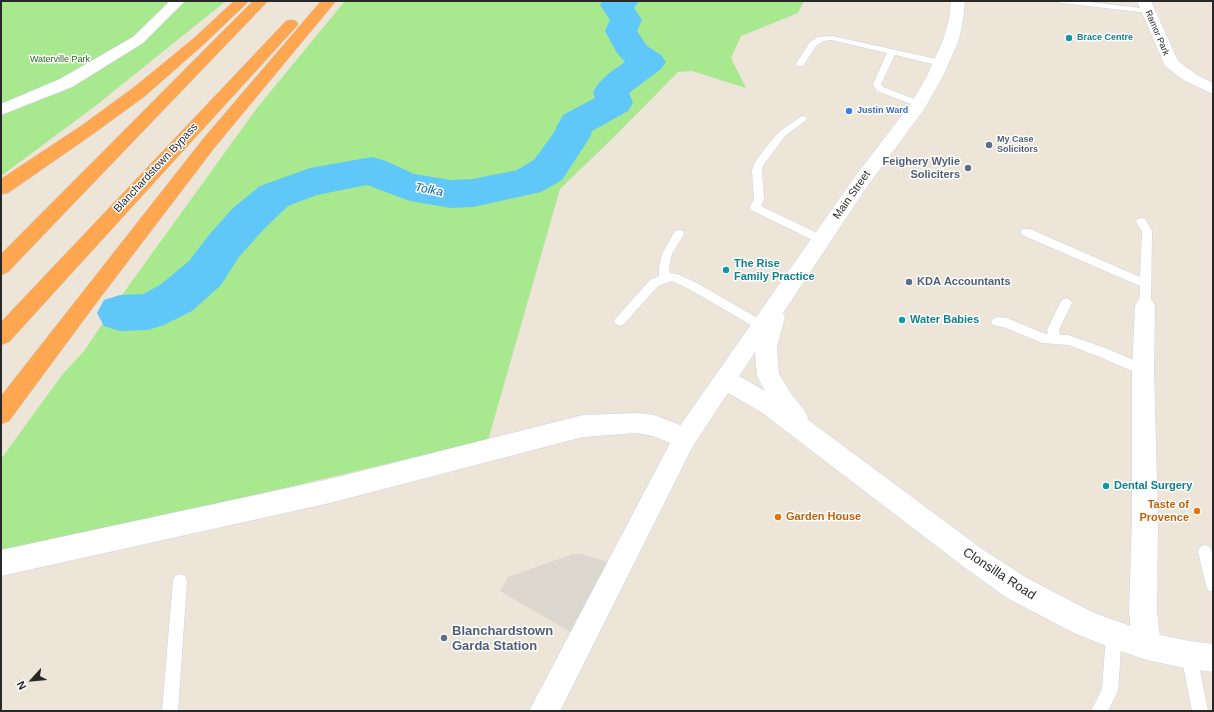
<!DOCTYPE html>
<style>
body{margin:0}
#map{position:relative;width:1214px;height:712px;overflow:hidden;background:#ece5d8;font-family:Helvetica,sans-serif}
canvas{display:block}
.frame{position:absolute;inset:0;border:2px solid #282828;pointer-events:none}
.north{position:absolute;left:12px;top:660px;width:40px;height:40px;-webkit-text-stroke:3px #fff;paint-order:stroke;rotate:243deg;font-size:11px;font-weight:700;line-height:16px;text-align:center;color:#282828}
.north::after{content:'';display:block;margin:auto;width:14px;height:18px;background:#282828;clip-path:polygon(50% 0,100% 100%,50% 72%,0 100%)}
</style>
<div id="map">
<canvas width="1214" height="712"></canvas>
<div class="frame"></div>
<div class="north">N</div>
</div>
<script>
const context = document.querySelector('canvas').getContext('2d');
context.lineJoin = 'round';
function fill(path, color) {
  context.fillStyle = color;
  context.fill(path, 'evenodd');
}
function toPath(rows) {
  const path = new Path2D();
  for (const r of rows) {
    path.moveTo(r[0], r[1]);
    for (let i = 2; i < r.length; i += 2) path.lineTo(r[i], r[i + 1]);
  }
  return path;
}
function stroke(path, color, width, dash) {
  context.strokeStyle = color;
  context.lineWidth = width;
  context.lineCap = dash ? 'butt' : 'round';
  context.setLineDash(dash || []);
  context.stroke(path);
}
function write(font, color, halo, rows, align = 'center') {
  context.font = font + ' Helvetica,sans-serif';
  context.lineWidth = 3;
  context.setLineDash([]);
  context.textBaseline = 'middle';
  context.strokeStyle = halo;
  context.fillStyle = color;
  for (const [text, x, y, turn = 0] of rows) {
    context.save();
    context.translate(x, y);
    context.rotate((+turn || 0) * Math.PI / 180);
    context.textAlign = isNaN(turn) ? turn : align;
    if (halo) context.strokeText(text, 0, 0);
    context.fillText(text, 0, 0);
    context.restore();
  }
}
fill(toPath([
 [1,1,226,1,94,107,1,176],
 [345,1,804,1,798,13,741,36,731,58,746,88,692,71,678,72,613,138,560,189,488,440,1,555,1,459,62,375,84,351,122,295,257,108]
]), '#a8e88f');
fill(toPath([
 [573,554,582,554,619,566,582,639,500,591,508,577]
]), '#dcd7cf');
fill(toPath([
 [603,1,639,1,634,8,642,20,637,31,647,46,661,55,666,62,661,69,629,93,633,103,628,111,592,131,590,137,562,180,541,192,473,207,451,208,410,201,367,185,317,195,288,206,263,230,239,257,221,285,192,311,164,325,148,330,120,331,104,326,97,313,104,300,120,295,143,294,160,285,189,261,209,235,233,208,260,186,310,168,372,157,386,161,414,174,451,180,473,179,517,170,534,160,553,134,563,115,595,98,593,92,598,84,608,74,625,62,617,53,605,31,610,20,600,5,603,1]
]), '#60c7f9');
const lane = toPath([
 [1058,1,1082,1,1148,9,1152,11,1148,13,1062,3,1058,1],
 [832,36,941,60,945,63,941,66,895,55,881,84,883,87,922,102,924,104,919,107,877,91,873,84,887,53,832,40,823,41,816,46,803,66,797,66,796,64,810,42,818,37,832,36],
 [802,116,805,117,807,119,805,121,786,135,764,164,762,171,764,199,761,206,825,237,826,240,825,243,821,244,751,210,750,207,754,199,752,171,754,164,763,151,780,131,802,116],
 [1141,218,1145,219,1152,231,1151,306,1149,309,1145,311,1141,309,1139,306,1140,286,1022,235,1021,232,1022,229,1030,229,1140,277,1142,231,1136,222,1137,219,1141,218],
 [679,230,683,231,684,234,672,254,669,267,670,273,677,274,697,283,766,323,768,326,766,329,762,331,758,329,689,289,672,281,658,286,624,324,620,326,616,324,614,321,616,318,650,280,659,276,659,267,662,254,675,231,679,230],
 [1066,298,1070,300,1072,303,1059,330,1060,335,1068,335,1108,349,1147,366,1149,370,1147,374,1143,375,1139,374,1100,357,1068,345,1042,343,1006,328,993,325,991,322,993,319,997,317,1007,318,1043,333,1048,334,1047,330,1060,303,1062,300,1066,298],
 [1205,545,1210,547,1213,555,1213,592,1208,590,1206,585,1198,552,1200,547,1205,545],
 [180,574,185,576,187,581,178,711,162,711,173,581,175,576,180,574],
 [1114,627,1119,630,1122,635,1118,691,1108,711,1091,711,1102,689,1106,635,1109,630,1114,627],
 [1189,647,1194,650,1197,655,1208,711,1192,711,1181,655,1184,650,1189,647]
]);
const street = toPath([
 [170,1,185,1,143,43,72,87,1,115,1,104,60,79,133,37,170,1],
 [1137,1,1151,1,1178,61,1197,75,1213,83,1213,94,1185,81,1165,66,1137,1],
 [1145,298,1152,300,1155,306,1154,370,1158,518,1157,612,1161,646,1157,656,1147,660,1137,656,1133,646,1129,612,1132,518,1132,370,1135,306,1138,300,1145,298],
 [637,413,654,415,693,430,697,438,693,446,685,449,653,436,637,433,583,437,330,503,1,576,1,550,330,479,583,415,637,413]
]);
const secondary = toPath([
 [951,1,965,1,963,20,959,40,943,76,925,108,866,188,783,313,785,317,777,347,779,374,792,395,804,410,808,417,807,419,982,549,1027,578,1092,612,1147,632,1189,641,1213,644,1213,672,1189,669,1147,660,1114,649,1074,633,1007,598,964,567,761,412,728,393,693,446,560,711,529,711,677,430,854,178,912,102,927,76,943,40,949,20,951,1],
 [755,352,757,376,765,391,739,376,755,352]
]);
const highway = toPath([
 [234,1,246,1,247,3,203,45,145,96,93,134,8,193,1,194,1,179,81,126,133,88,193,39,234,1],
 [253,1,268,1,8,272,1,275,1,254,253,1],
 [321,1,336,1,215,147,100,298,9,421,1,424,1,396,203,139,321,1],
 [291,20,296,21,298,24,296,27,9,342,1,345,1,322,286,21,291,20]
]);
stroke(lane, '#cdd0e3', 1);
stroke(street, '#cdd0e3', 1);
stroke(secondary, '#cdd0e3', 1);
stroke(highway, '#c7c7c7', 1);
fill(lane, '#fff');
fill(street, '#fff');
fill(secondary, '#fff');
fill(highway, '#ffa650');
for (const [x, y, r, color] of [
 [1069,38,4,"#0f9aa8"],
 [849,111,4,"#3f7fe0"],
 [989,145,4,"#5c6f8a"],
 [968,168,4,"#5c6f8a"],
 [726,270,4,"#0f9aa8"],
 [909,282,4,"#5c6f8a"],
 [902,320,4,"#0f9aa8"],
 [1106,486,4,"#0f9aa8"],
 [1197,511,4,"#e8710a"],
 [778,517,4,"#e8710a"],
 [444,638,4,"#5c6f8a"]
]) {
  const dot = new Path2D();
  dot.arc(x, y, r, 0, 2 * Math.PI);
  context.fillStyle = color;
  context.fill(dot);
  stroke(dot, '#fff', 1.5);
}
write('9px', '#282828', '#fff', [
 ["Ramor Park",1157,33,67]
]);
write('bold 9px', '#0d838f', '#fff', [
 ["Brace Centre",1077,38]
], 'left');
write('9px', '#206a13', '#fff', [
 ["Waterville Park",60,60]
]);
write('bold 9px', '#366cbe', '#fff', [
 ["Justin Ward",857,111]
], 'left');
write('bold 9px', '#4e5e75', '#fff', [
 ["My Case",997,140],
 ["Solicitors",997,150]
], 'left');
write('bold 11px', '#4e5e75', '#fff', [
 ["Feighery Wylie",960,162],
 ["Soliciters",960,175],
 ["KDA Accountants",917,282,"left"]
], 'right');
write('11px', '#282828', '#fff', [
 ["Blanchardstown Bypass",156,168,-47],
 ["Main Street",852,195,-55]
]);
write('bold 11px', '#0d838f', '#fff', [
 ["The Rise",734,264],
 ["Family Practice",734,277],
 ["Water Babies",910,320],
 ["Dental Surgery",1114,486]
], 'left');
write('bold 11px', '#c56008', '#fff', [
 ["Taste of",1189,505],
 ["Provence",1189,518],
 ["Garden House",786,517,"left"]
], 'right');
write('italic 12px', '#0261a2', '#fff', [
 ["Tolka",429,190,11]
]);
write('13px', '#282828', '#fff', [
 ["Clonsilla Road",999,574,33]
]);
write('bold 13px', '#4e5e75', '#fff', [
 ["Blanchardstown",452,631],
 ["Garda Station",452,646]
], 'left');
</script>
